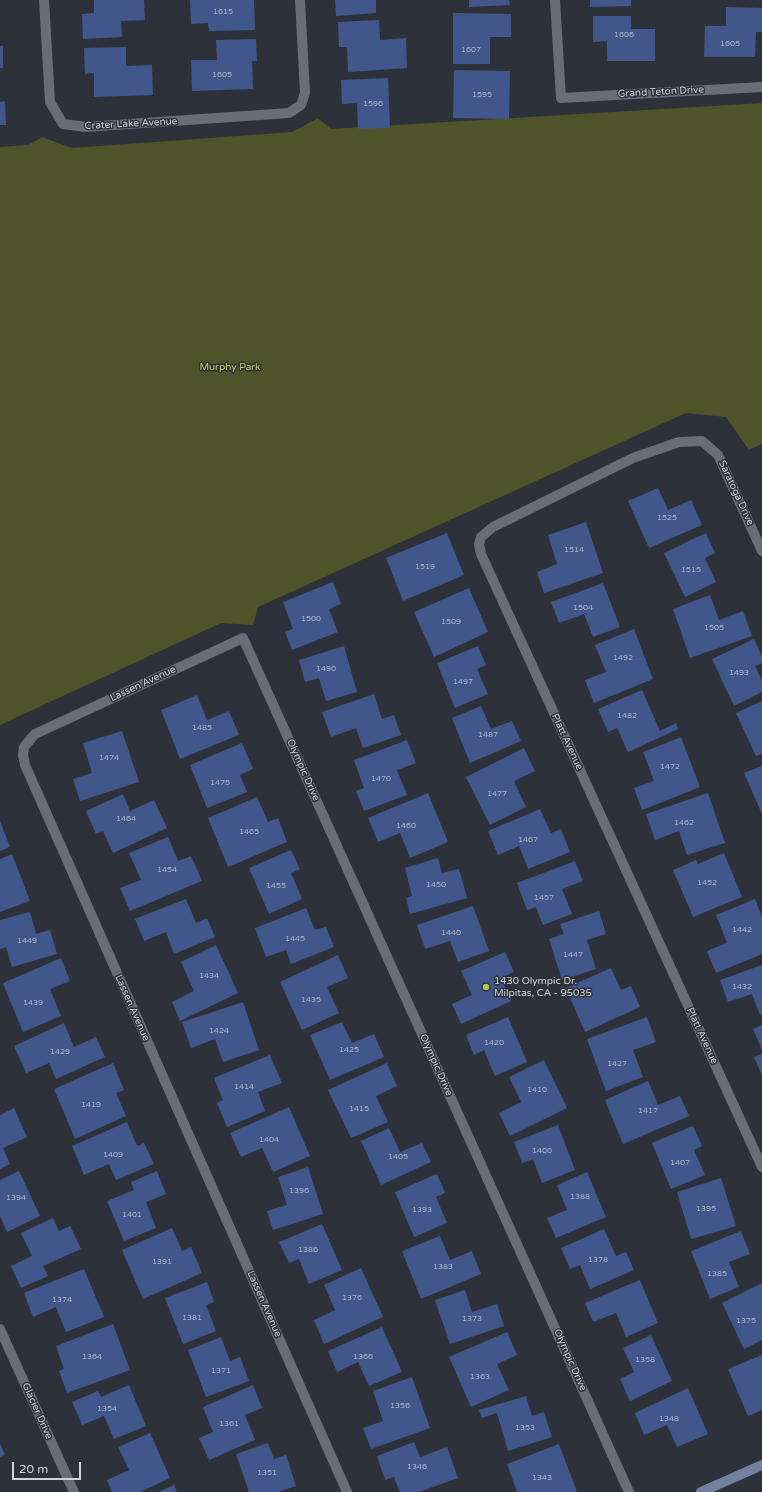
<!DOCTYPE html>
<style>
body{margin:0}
#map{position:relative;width:762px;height:1492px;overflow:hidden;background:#2d313a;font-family:"Varela Round",sans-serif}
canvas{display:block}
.scale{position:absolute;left:12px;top:1462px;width:69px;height:18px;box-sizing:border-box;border:2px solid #d0d3d9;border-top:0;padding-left:5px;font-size:12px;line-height:14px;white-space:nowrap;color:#d0d3d9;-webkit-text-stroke:3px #2d313a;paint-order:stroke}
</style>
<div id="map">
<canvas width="762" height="1492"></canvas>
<div class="scale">20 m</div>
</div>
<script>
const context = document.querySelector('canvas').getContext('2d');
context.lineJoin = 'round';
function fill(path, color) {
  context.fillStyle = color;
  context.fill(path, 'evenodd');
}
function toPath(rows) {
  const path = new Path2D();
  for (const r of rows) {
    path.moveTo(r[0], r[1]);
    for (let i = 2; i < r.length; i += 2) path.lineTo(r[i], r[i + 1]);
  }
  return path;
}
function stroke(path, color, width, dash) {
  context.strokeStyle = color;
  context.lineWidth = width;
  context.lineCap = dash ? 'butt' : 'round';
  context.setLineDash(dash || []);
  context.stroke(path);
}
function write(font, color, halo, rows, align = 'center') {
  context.font = font + ' "Varela Round",sans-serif';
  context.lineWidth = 3;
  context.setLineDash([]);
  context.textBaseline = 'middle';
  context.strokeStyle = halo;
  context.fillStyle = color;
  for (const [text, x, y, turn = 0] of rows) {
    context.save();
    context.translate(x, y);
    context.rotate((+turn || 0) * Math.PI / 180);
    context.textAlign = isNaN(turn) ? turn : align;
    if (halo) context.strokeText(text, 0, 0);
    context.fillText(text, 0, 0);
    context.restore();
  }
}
fill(toPath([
 [762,103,762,444,749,450,726,417,686,413,258,607,253,625,221,623,0,725,0,147,28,145,42,137,72,148,292,132,318,118,331,129]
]), '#4e532a');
fill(toPath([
 [94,0,144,0,145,20,121,21,122,37,83,39,82,14,94,13],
 [190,0,254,0,255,30,209,31,208,23,191,24],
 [335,0,376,0,376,13,336,16],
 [469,0,509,0,510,5,469,7],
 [590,0,631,0,631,6,590,7],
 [726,7,762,8,762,32,756,32,755,57,704,57,705,26,726,26],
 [453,13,511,14,511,37,490,37,490,64,453,64],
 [593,16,631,16,631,29,655,29,655,61,607,61,607,41,593,42],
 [379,20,380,40,406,38,407,68,348,72,347,47,339,47,338,22],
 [256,39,257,61,252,61,253,89,192,91,191,60,217,60,216,40],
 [0,46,3,46,3,68,0,68],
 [126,47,126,66,152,65,153,95,94,97,94,73,85,74,84,48],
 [454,70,510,71,509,119,453,118],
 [388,78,390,128,358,129,357,103,342,104,341,80],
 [5,101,6,125,0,125,0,102],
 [658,488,668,510,691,500,702,525,649,548,628,501],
 [586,522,603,573,544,593,537,572,557,564,548,535],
 [447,533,464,575,403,601,386,558],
 [706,533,715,553,705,558,716,582,685,597,664,553],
 [333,582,341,604,329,609,338,632,292,650,285,632,293,629,283,602],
 [603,583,620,627,593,637,584,614,559,623,551,602],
 [469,588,488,632,434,657,414,612],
 [710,595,719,620,743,611,752,636,690,658,673,609],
 [634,629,653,679,594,703,585,680,606,672,595,645],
 [754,639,762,657,762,663,755,666,762,681,762,692,734,706,712,659],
 [344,646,357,692,326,701,319,678,305,682,299,660],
 [478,646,486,665,477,669,488,694,455,708,437,663],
 [642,690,660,731,676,723,678,729,628,752,617,728,608,732,598,709],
 [374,694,382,719,394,715,401,735,363,748,356,728,331,737,322,712],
 [197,695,207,720,229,711,239,735,180,759,161,710],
 [762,701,762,754,756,756,736,713],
 [481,706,491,729,512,721,521,741,470,763,452,718],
 [122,731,139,782,80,801,73,779,92,773,83,743],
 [681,737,700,787,642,810,634,788,654,781,643,752],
 [407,740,416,763,397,770,407,795,364,811,356,791,364,788,354,760],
 [242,743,253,769,240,775,247,792,207,808,190,765],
 [524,748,535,771,514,781,526,807,490,825,466,777],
 [762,766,762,814,744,773],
 [428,793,448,842,410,858,400,833,378,842,368,818],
 [708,793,725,843,687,855,679,831,655,840,646,814],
 [123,794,130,811,154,800,167,828,113,853,103,831,96,834,86,811],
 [257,797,268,822,278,818,287,842,228,867,208,818],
 [540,809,551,833,561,829,570,852,528,869,519,846,498,855,488,831],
 [0,821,10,847,0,851],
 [168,837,178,861,191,856,202,881,130,911,120,888,141,880,129,853],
 [291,850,300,869,291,873,302,899,269,914,249,868],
 [724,853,742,897,693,917,673,870,696,860,698,864],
 [12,854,30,901,0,912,0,859],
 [438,858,442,873,459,869,467,898,410,914,406,898,412,896,405,868],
 [575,861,583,881,562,889,572,914,543,925,536,907,527,910,517,883],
 [186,899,196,923,207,918,215,937,174,954,166,932,144,941,135,919],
 [755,899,762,917,762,954,716,973,707,951,727,943,716,915],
 [473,906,489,951,458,962,450,941,425,949,417,925],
 [306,908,315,930,326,927,334,947,291,964,286,950,266,957,255,928],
 [599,911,606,934,587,940,596,969,562,980,549,939,564,934,560,924],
 [30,912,36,934,50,930,57,954,12,967,6,947,0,949,0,920],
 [216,945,238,993,180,1021,172,1002,194,991,181,962],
 [505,952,514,972,501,978,511,1001,461,1024,452,1004,472,995,461,971],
 [338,955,348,978,327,987,339,1013,302,1030,280,982],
 [61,958,70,981,50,989,61,1016,23,1032,3,983],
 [762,965,762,1014,760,1015,752,994,728,1002,720,980],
 [611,968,621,990,631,986,640,1007,585,1032,566,988],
 [243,1002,259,1050,223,1062,215,1039,191,1048,182,1022],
 [508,1017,527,1062,495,1076,484,1050,474,1055,466,1035],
 [647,1017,656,1042,633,1050,643,1077,606,1091,587,1039],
 [342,1022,352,1043,374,1034,384,1057,330,1080,310,1035],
 [64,1023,74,1047,96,1037,105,1057,56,1079,49,1063,26,1073,14,1046],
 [762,1025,762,1050,753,1029],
 [762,1054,762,1075,754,1057],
 [270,1055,282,1083,258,1092,265,1111,227,1127,217,1103,223,1100,214,1078],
 [544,1060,567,1108,510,1136,499,1113,521,1102,509,1077],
 [113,1063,124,1090,116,1093,126,1116,75,1139,54,1089],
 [387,1063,397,1086,376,1096,388,1122,351,1138,328,1090],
 [648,1081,658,1105,680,1096,689,1116,623,1144,605,1100],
 [289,1107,310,1156,273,1172,262,1148,241,1157,230,1133],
 [14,1108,27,1137,3,1148,10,1164,0,1169,0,1115],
 [127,1122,137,1146,144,1143,154,1164,116,1180,109,1164,84,1175,72,1146],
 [558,1125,575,1170,542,1183,533,1159,522,1163,514,1142],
 [693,1126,702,1146,694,1150,705,1175,671,1189,652,1143],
 [389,1128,400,1152,422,1143,431,1162,381,1185,361,1141],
 [308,1167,323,1214,273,1230,267,1211,287,1205,278,1177],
 [19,1171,40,1216,7,1232,0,1216,0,1180],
 [157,1171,166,1194,146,1202,156,1228,124,1241,107,1201,134,1190,131,1182],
 [587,1172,606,1217,556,1238,547,1218,567,1210,557,1185],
 [437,1174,445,1193,436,1197,447,1223,414,1237,395,1192],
 [721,1178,736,1226,691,1239,677,1192],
 [53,1218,59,1231,70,1226,81,1249,43,1266,48,1276,21,1288,11,1266,32,1256,21,1233],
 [322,1224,342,1270,309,1284,299,1259,289,1263,279,1242],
 [172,1228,182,1251,191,1247,202,1273,143,1299,122,1250],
 [604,1229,616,1256,626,1252,634,1270,590,1289,580,1265,570,1269,561,1248],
 [741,1231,750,1254,729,1262,739,1287,710,1299,691,1251],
 [440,1236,450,1260,472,1251,481,1274,421,1299,402,1251],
 [361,1268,383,1317,324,1344,314,1320,335,1310,324,1285],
 [84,1269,104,1317,66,1332,56,1307,33,1317,24,1293],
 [640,1280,658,1323,626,1337,616,1313,593,1322,585,1303],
 [207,1282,214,1302,206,1305,216,1331,183,1344,165,1298],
 [762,1283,762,1340,744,1349,722,1303],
 [465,1290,472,1312,497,1304,504,1326,450,1344,435,1300],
 [113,1324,130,1370,67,1393,59,1371,64,1369,56,1346],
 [382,1327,402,1372,369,1386,358,1362,337,1372,328,1351],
 [507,1332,517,1355,497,1364,509,1390,471,1407,449,1357],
 [651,1335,672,1381,630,1401,620,1379,634,1372,623,1348],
 [221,1337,230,1361,240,1357,249,1381,206,1397,188,1350],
 [762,1355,762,1410,748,1416,728,1369],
 [412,1377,430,1428,371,1449,363,1428,383,1421,373,1391],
 [129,1385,146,1426,114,1439,104,1416,82,1425,72,1402,98,1391,101,1397],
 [253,1385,262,1408,245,1415,255,1440,209,1460,199,1438,213,1432,203,1407],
 [688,1388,708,1434,677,1447,667,1425,644,1435,635,1413],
 [526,1396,532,1416,544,1412,552,1437,508,1451,497,1413,482,1418,479,1410],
 [150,1433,170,1478,140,1492,112,1492,107,1480,129,1470,118,1447],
 [414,1442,420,1457,447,1447,458,1478,419,1492,400,1492,394,1477,385,1480,377,1456],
 [0,1443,5,1455,0,1457],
 [268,1443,274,1459,286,1455,296,1486,278,1492,249,1492,236,1454],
 [559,1444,577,1492,517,1492,507,1464],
 [174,1485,177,1492,158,1492]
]), '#41578b');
stroke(toPath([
 [44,0,50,102,63,124,86,127,289,113,301,105,305,93,300,0],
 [555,0,561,98,762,87],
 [762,551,718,455,702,441,679,442,633,458,493,527,481,537,479,544,481,554,762,1167],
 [0,1329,74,1492],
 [347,1492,25,765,23,755,24,747,35,734,243,638,629,1492]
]), '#686d77', 10);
stroke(toPath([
 [701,1492,762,1465]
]), '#73809e', 10);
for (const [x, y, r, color] of [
 [486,987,4,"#b5c249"]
]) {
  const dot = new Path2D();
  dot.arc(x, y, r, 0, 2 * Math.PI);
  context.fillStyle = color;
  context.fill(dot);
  stroke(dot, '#2d313a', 1.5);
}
write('8px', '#acb4c6', null, [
 ["1615",223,12],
 ["1606",624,35],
 ["1605",730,44],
 ["1607",471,50],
 ["1605",222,75],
 ["1595",482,95],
 ["1596",373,104],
 ["1525",667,518],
 ["1514",574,550],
 ["1519",425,567],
 ["1515",691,570],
 ["1504",583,608],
 ["1500",311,619],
 ["1509",451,622],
 ["1505",714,628],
 ["1492",623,658],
 ["1490",326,669],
 ["1493",739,673],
 ["1497",463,682],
 ["1482",627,716],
 ["1485",202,728],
 ["1487",488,735],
 ["1474",109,758],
 ["1472",670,767],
 ["1470",381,779],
 ["1475",220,783],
 ["1477",497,794],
 ["1464",126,819],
 ["1462",684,823],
 ["1460",406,826],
 ["1465",249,832],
 ["1467",528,840],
 ["1454",167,870],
 ["1452",707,883],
 ["1450",436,885],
 ["1455",276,886],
 ["1457",544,898],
 ["1442",742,930],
 ["1440",451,933],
 ["1445",295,939],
 ["1449",27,941],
 ["1447",573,955],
 ["1434",209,976],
 ["1432",742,987],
 ["1435",311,1000],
 ["1439",33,1003],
 ["1424",219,1031],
 ["1420",494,1043],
 ["1425",349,1050],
 ["1429",60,1052],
 ["1427",617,1064],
 ["1414",244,1087],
 ["1410",537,1090],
 ["1419",91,1105],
 ["1415",359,1109],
 ["1417",648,1111],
 ["1404",269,1140],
 ["1400",542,1151],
 ["1409",113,1155],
 ["1405",398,1157],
 ["1407",680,1163],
 ["1396",299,1191],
 ["1388",580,1197],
 ["1394",16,1198],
 ["1395",706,1209],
 ["1393",422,1210],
 ["1401",132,1215],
 ["1386",308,1250],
 ["1378",598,1260],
 ["1391",162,1262],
 ["1383",443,1267],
 ["1385",717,1274],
 ["1376",352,1298],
 ["1374",62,1300],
 ["1381",192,1318],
 ["1373",472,1319],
 ["1375",746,1321],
 ["1364",92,1357],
 ["1366",363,1357],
 ["1358",645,1360],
 ["1371",221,1371],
 ["1363",480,1377],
 ["1356",400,1406],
 ["1354",107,1409],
 ["1348",669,1419],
 ["1361",229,1424],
 ["1353",525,1428],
 ["1346",417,1467],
 ["1351",267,1473],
 ["1343",542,1478]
]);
write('10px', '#d0d3d9', '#2d313a', [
 ["Grand Teton Drive",661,92,-3],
 ["Crater Lake Avenue",131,124,-3],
 ["Saratoga Drive",736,493,65],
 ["Lassen Avenue",143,684,-25],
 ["Platt Avenue",567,742,65],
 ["Olympic Drive",303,770,66],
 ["Lassen Avenue",132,1008,66],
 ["Platt Avenue",702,1036,65],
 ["Olympic Drive",436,1065,66],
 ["Lassen Avenue",264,1304,66],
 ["Olympic Drive",570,1360,66],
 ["Glacier Drive",37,1411,66]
]);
write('10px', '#c7d274', '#2d313a', [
 ["Murphy Park",230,367]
]);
write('10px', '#d0d3d9', '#2d313a', [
 ["1430 Olympic Dr.",494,981],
 ["Milpitas, CA - 95035",494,993]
], 'left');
</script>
